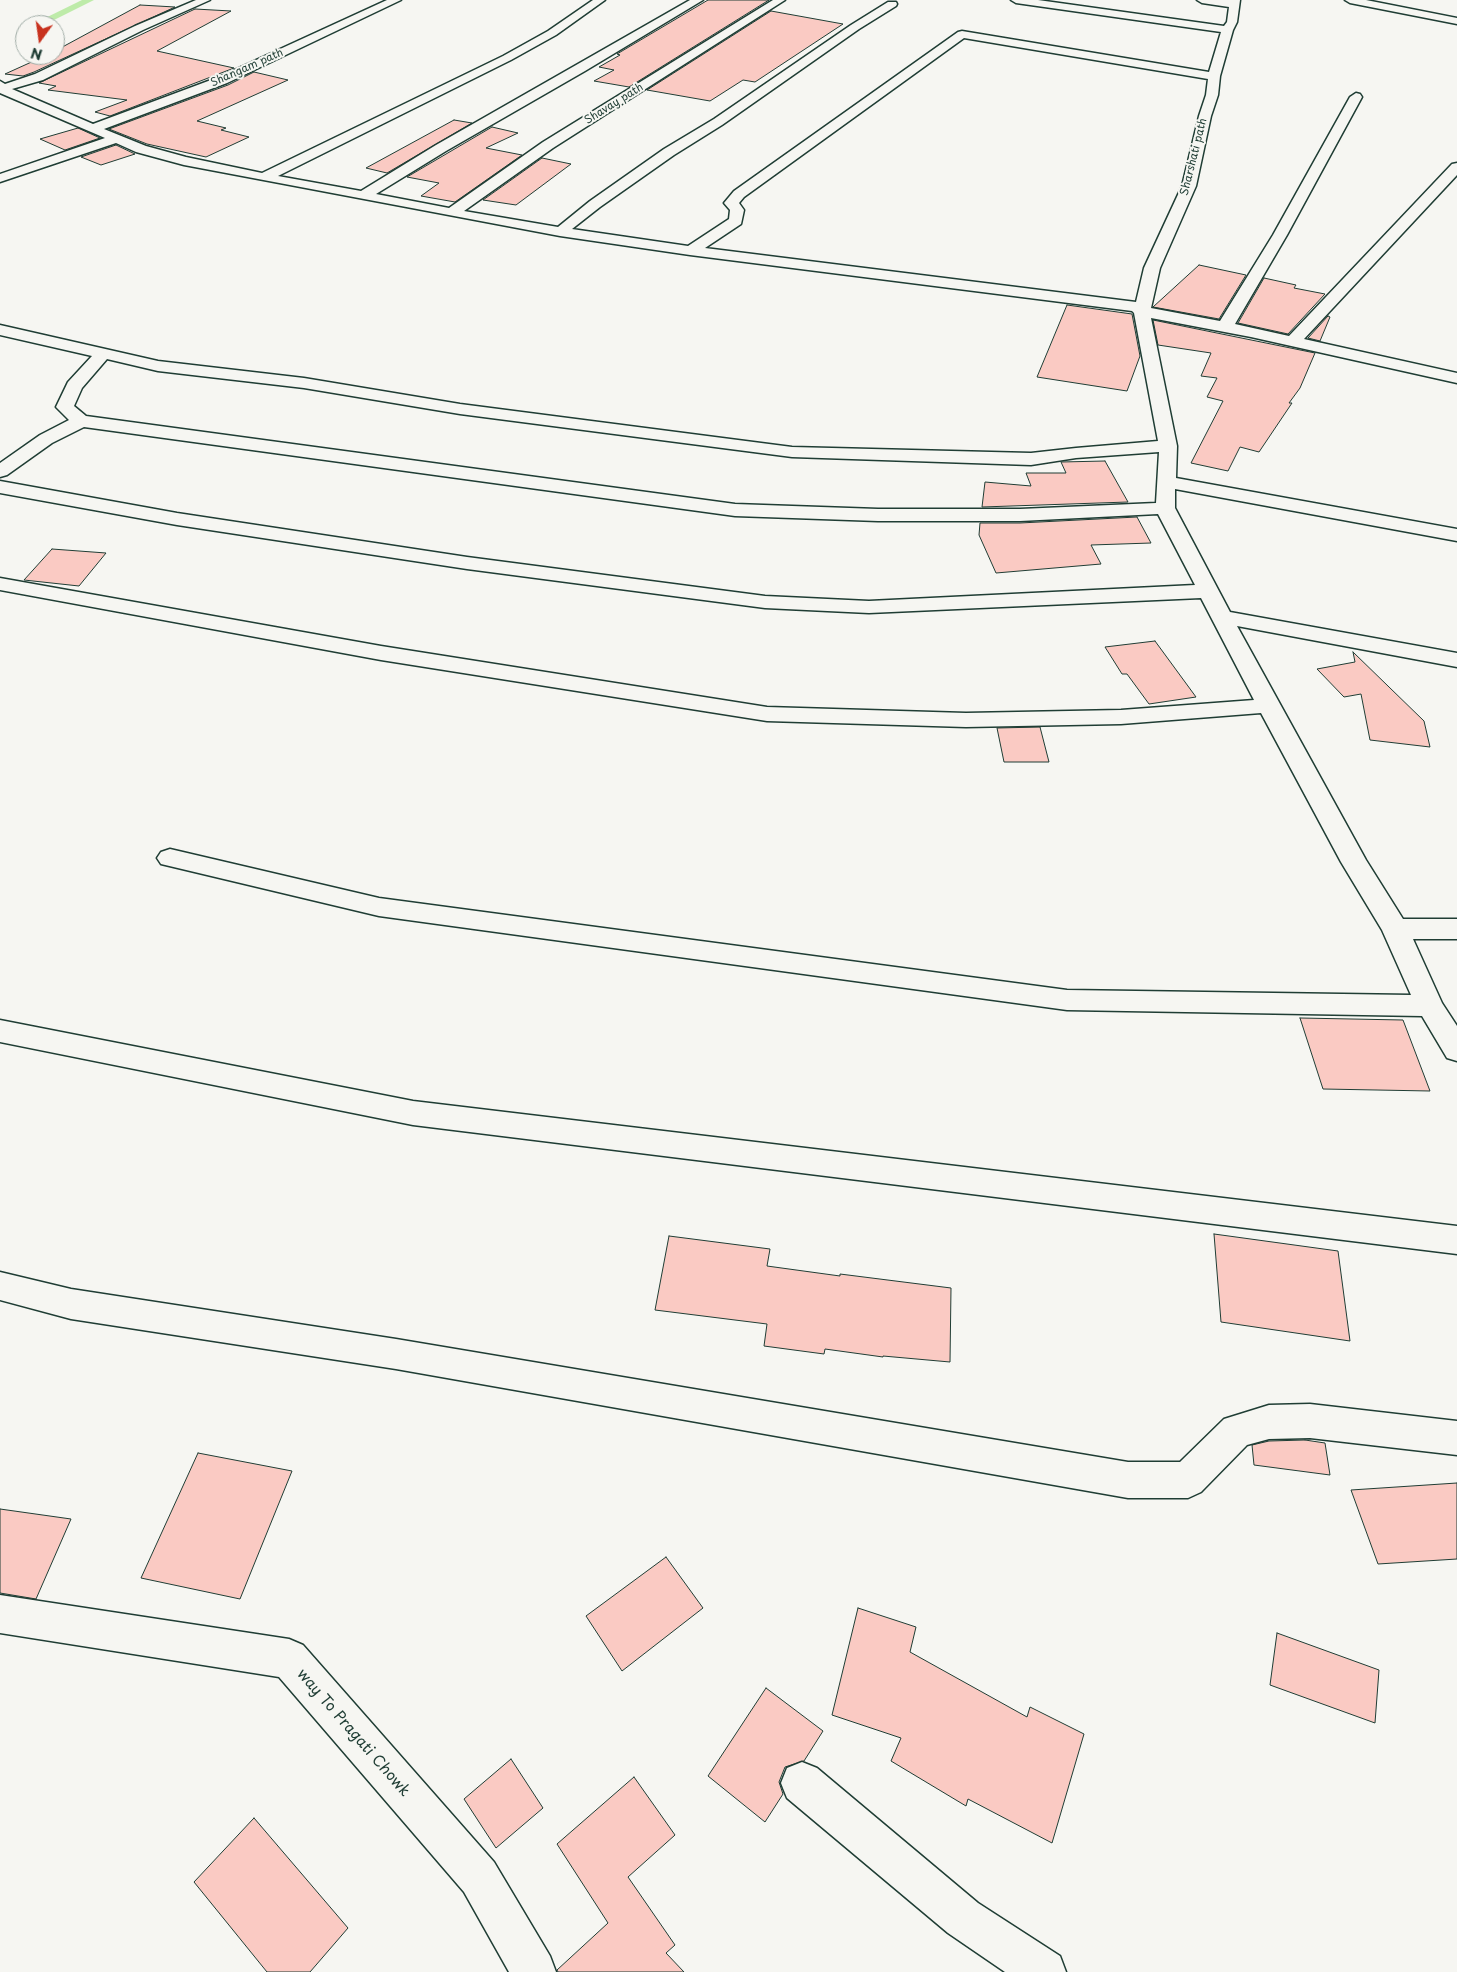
<!DOCTYPE html>
<style>
body{margin:0}
#map{position:relative;width:1457px;height:1972px;overflow:hidden;background:#f6f6f2;font-family:"Playpen Sans",sans-serif}
canvas{display:block}
.north{position:absolute;left:15px;top:15px;width:50px;height:50px;box-sizing:border-box;background:#f6f6f2;border:1px solid #a0aca6;border-radius:50%;rotate:194deg;font-size:14px;font-weight:700;line-height:20px;text-align:center;color:#1f3d34}
.north::after{content:'';display:block;margin:auto;width:18px;height:22px;background:#c8321e;clip-path:polygon(50% 0,100% 100%,50% 72%,0 100%)}
</style>
<div id="map">
<canvas width="1457" height="1972"></canvas>
<div class="north">N</div>
</div>
<script>
const context = document.querySelector('canvas').getContext('2d');
context.lineJoin = 'round';
function fill(path, color) {
  context.fillStyle = color;
  context.fill(path, 'evenodd');
}
function toPath(rows) {
  const path = new Path2D();
  for (const r of rows) {
    path.moveTo(r[0], r[1]);
    for (let i = 2; i < r.length; i += 2) path.lineTo(r[i], r[i + 1]);
  }
  return path;
}
function stroke(path, color, width, dash) {
  context.strokeStyle = color;
  context.lineWidth = width;
  context.lineCap = dash ? 'butt' : 'round';
  context.setLineDash(dash || []);
  context.stroke(path);
}
function write(font, color, halo, rows, align = 'center') {
  context.font = font + ' "Playpen Sans",sans-serif';
  context.lineWidth = 4;
  context.setLineDash([]);
  context.textBaseline = 'middle';
  context.strokeStyle = halo;
  context.fillStyle = color;
  for (const [text, x, y, turn = 0] of rows) {
    context.save();
    context.translate(x, y);
    context.rotate((+turn || 0) * Math.PI / 180);
    context.textAlign = isNaN(turn) ? turn : align;
    if (halo) context.strokeText(text, 0, 0);
    context.fillText(text, 0, 0);
    context.restore();
  }
}
fill(toPath([
 [82,0,94,0,44,25,31,25]
]), '#beeba9');
const building = toPath([
 [708,0,769,0,629,87,594,81,614,70,599,67,620,55,617,54,708,0],
 [140,5,175,7,34,72,23,76,5,74,47,55,55,55,55,51,140,5],
 [195,9,231,11,157,51,234,68,110,116,95,112,127,100,48,90,56,86,39,83,195,9],
 [771,11,843,24,755,82,743,80,710,101,647,90,771,11],
 [254,72,288,80,197,121,226,128,221,130,249,137,206,157,147,144,109,129,228,85,254,72],
 [454,120,472,123,387,173,366,168,454,120],
 [492,127,518,133,486,148,522,155,455,202,421,196,439,183,407,177,492,127],
 [78,128,100,138,65,150,40,139,78,128],
 [116,145,135,154,101,165,81,157,116,145],
 [542,158,571,164,516,205,483,200,542,158],
 [1199,265,1246,275,1219,319,1153,307,1199,265],
 [1264,278,1296,285,1294,288,1325,294,1288,334,1238,323,1264,278],
 [1067,305,1132,314,1140,356,1127,391,1037,377,1067,305],
 [1328,316,1330,317,1320,341,1308,338,1328,316],
 [1153,320,1315,353,1300,388,1289,403,1292,403,1259,452,1240,447,1228,471,1191,463,1223,401,1207,397,1217,378,1201,376,1211,353,1158,345,1153,320],
 [1105,461,1128,502,982,507,985,482,1031,486,1026,473,1066,473,1061,462,1105,461],
 [1137,517,1151,543,1091,545,1101,564,996,573,979,535,980,523,1020,523,1137,517],
 [52,549,106,553,79,586,24,580,52,549],
 [1155,641,1196,697,1149,704,1127,674,1122,674,1105,647,1155,641],
 [1353,652,1424,721,1430,747,1370,740,1361,694,1344,697,1317,669,1355,662,1353,652],
 [1040,727,1049,762,1004,762,997,728,1040,727],
 [1300,1018,1403,1020,1430,1091,1323,1089,1300,1018],
 [1214,1234,1338,1251,1350,1341,1221,1322,1214,1234],
 [669,1236,770,1249,767,1266,840,1276,840,1274,951,1288,950,1362,883,1356,883,1357,825,1349,824,1354,764,1346,767,1324,655,1310,669,1236],
 [1305,1440,1325,1443,1330,1475,1254,1465,1252,1445,1269,1441,1305,1440],
 [198,1453,292,1471,240,1599,141,1578,198,1453],
 [1457,1483,1457,1559,1378,1564,1351,1490,1457,1483],
 [0,1509,71,1519,36,1599,0,1593,0,1509],
 [666,1557,703,1608,622,1671,586,1616,666,1557],
 [858,1608,916,1627,910,1652,1027,1717,1030,1707,1084,1734,1052,1843,968,1799,966,1806,891,1761,901,1738,832,1715,858,1608],
 [1277,1633,1379,1670,1375,1723,1270,1685,1277,1633],
 [766,1688,823,1731,804,1761,785,1767,779,1782,783,1794,765,1822,708,1776,766,1688],
 [511,1759,543,1808,496,1848,464,1799,511,1759],
 [634,1777,675,1835,628,1877,675,1945,666,1953,684,1972,558,1972,557,1970,608,1923,557,1844,634,1777],
 [254,1818,348,1928,310,1972,267,1972,194,1882,254,1818]
]);
fill(building, '#facac3');
stroke(building, '#1f3d34', 1);
const street = toPath([
 [196,0,210,0,143,30,43,80,12,89,93,124,219,77,387,0,401,0,227,83,104,129,146,146,186,157,262,173,503,56,548,31,593,0,605,0,556,35,511,60,278,176,361,191,436,145,690,0,703,0,585,71,446,151,376,194,449,208,543,142,773,0,785,0,553,148,464,211,558,227,590,201,664,149,714,119,851,25,888,2,896,2,897,4,896,6,859,29,722,125,674,155,600,207,572,229,688,246,729,219,730,210,724,203,734,191,958,32,962,31,1209,72,1221,32,1016,3,1011,0,1038,0,1224,26,1227,22,1229,7,1202,3,1197,0,1240,0,1237,22,1233,30,1220,76,1218,95,1211,116,1196,186,1160,268,1151,308,1220,321,1273,235,1350,97,1356,93,1360,94,1362,97,1287,235,1235,324,1289,336,1452,164,1457,163,1457,175,1304,339,1457,373,1457,383,1251,337,1151,318,1177,446,1176,478,1457,529,1457,541,1175,489,1175,508,1230,612,1457,653,1457,667,1237,626,1366,860,1403,919,1457,919,1457,939,1413,939,1442,1003,1457,1026,1457,1061,1447,1058,1422,1016,1067,1010,379,916,161,864,157,858,161,852,170,849,379,898,1067,990,1411,995,1382,930,1341,862,1261,713,1121,724,966,727,767,721,381,660,0,590,0,578,381,646,767,707,966,713,1121,710,1254,700,1201,598,869,613,765,608,467,569,177,525,0,493,0,481,177,513,467,557,765,596,869,601,1195,585,1158,514,1020,521,878,521,735,516,84,427,52,443,7,475,0,477,0,463,40,435,69,420,56,407,68,382,92,356,0,335,0,325,158,361,304,378,460,404,792,447,1031,453,1076,448,1158,441,1134,313,1132,311,690,255,560,236,184,165,136,152,116,143,0,182,0,174,105,138,0,93,0,81,5,84,35,74,135,26,196,0],
 [964,38,1208,79,1206,95,1199,116,1182,186,1144,268,1136,302,705,248,741,224,744,210,739,203,744,197,964,38],
 [107,359,158,371,304,388,460,414,792,457,1031,465,1076,458,1159,452,1156,503,1020,509,878,509,735,504,86,416,74,406,82,388,107,359],
 [1345,0,1366,0,1457,18,1457,24,1350,3,1345,0],
 [0,1020,413,1101,1457,1226,1457,1254,413,1125,0,1042,0,1020],
 [0,1272,71,1289,396,1339,1128,1462,1180,1462,1224,1419,1269,1405,1310,1404,1457,1421,1457,1455,1310,1438,1269,1439,1247,1445,1201,1492,1188,1498,1128,1498,396,1369,71,1319,0,1300,0,1272],
 [0,1595,289,1639,303,1645,494,1862,550,1956,556,1972,509,1972,464,1892,279,1677,0,1633,0,1595],
 [802,1762,817,1768,978,1903,1060,1956,1066,1972,1005,1972,948,1933,787,1798,781,1783,787,1768,802,1762]
]);
stroke(street, '#1f3d34', 3);
fill(street, '#f6f6f2');
write('11px', '#1f3d34', '#f6f6f2', [
 ["Shangam path",247,68,-24],
 ["Shavay path",614,104,-32],
 ["Sharshati path",1194,157,-76]
]);
write('15px', '#1f3d34', '#f6f6f2', [
 ["way To Pragati Chowk",353,1733,49]
]);
</script>
